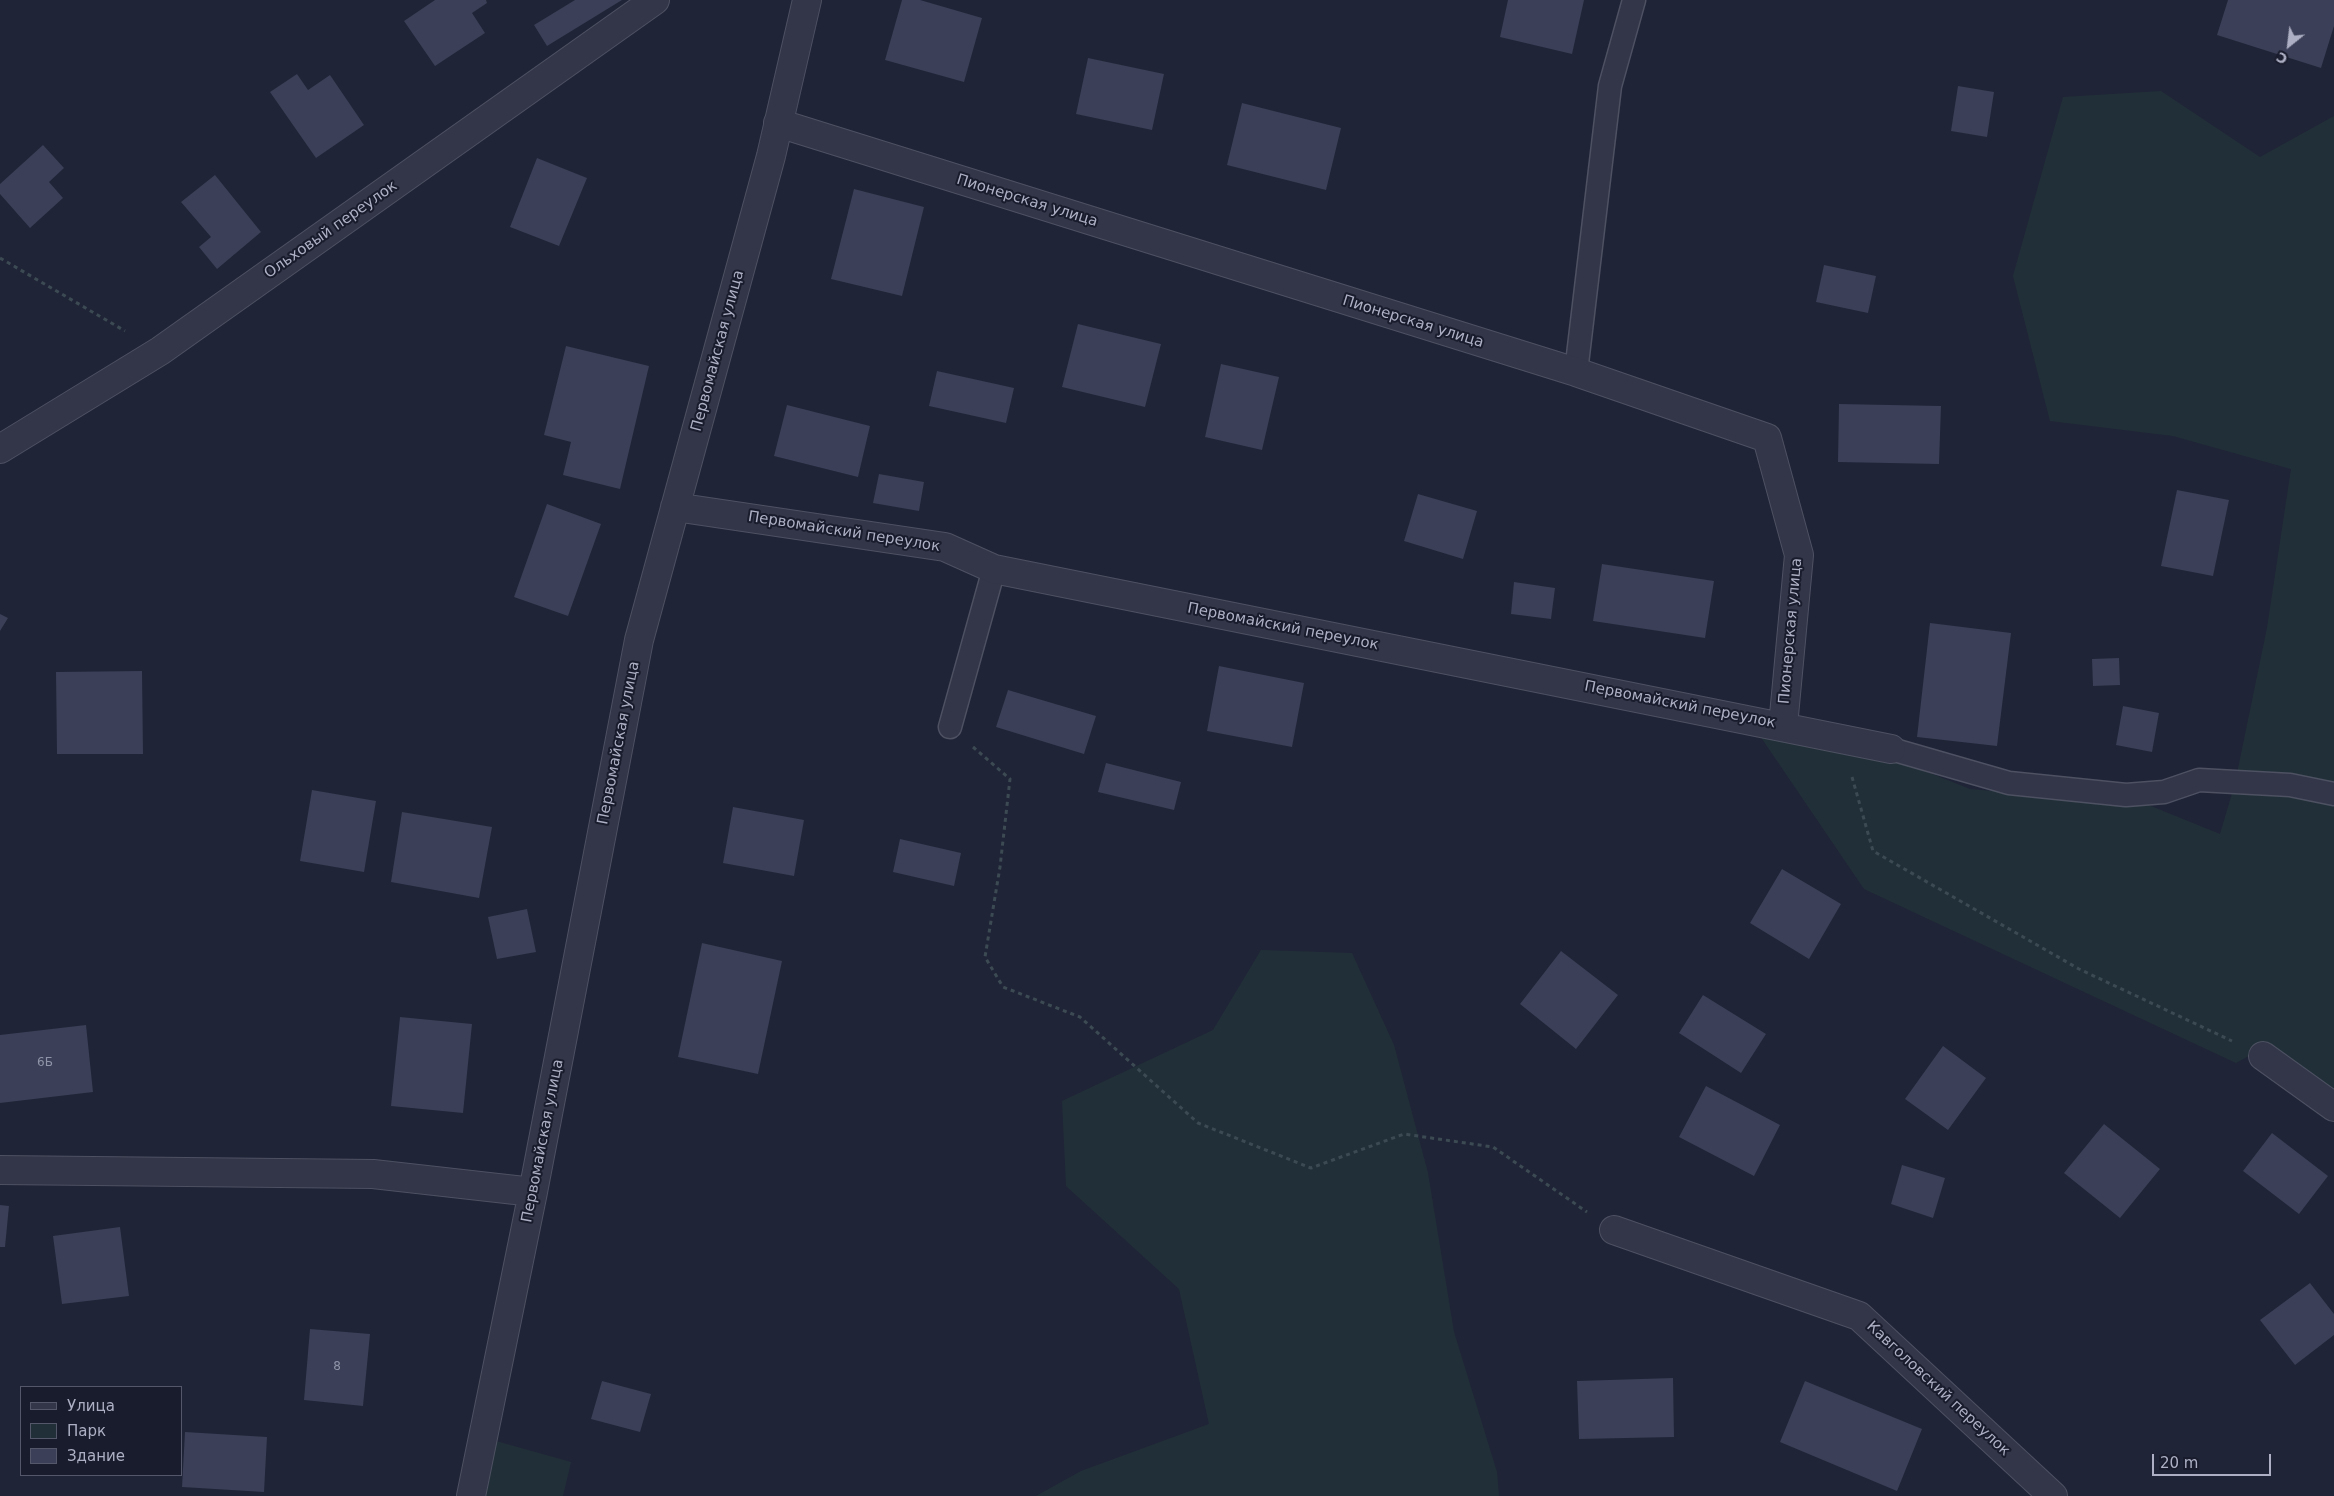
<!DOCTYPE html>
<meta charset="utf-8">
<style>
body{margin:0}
#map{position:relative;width:2334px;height:1496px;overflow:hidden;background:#202437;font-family:"DejaVu Sans",sans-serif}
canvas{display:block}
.legend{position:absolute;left:20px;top:1386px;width:162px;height:90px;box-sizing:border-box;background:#191c2c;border:1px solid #545769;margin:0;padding:6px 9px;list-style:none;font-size:15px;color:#adb0c4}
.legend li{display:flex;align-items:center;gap:10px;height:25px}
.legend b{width:25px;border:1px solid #545769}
.north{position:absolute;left:2264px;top:20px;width:50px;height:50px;-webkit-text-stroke:4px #191c2c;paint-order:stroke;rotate:209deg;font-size:14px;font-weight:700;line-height:20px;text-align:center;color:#adb0c4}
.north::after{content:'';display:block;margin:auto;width:18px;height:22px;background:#adb0c4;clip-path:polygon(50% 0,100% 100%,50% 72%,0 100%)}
.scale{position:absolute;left:2152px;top:1454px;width:119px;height:22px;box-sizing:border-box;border:2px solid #adb0c4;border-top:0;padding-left:6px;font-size:15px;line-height:18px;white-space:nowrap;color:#adb0c4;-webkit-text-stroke:4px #191c2c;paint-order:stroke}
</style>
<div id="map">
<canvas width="2334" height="1496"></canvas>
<ul class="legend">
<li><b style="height:6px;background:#333648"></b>Улица</li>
<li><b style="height:14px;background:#213038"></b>Парк</li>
<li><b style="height:14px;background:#3b3f57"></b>Здание</li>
</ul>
<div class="north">С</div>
<div class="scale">20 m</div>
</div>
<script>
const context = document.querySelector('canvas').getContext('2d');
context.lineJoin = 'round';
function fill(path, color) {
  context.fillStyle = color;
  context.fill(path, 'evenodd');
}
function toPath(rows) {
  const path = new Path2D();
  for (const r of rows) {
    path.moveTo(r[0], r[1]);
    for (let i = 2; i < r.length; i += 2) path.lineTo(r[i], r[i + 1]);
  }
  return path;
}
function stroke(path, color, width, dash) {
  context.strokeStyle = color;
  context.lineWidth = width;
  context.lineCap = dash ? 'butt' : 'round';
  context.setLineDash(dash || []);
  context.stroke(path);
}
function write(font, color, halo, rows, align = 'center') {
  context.font = font + ' "DejaVu Sans",sans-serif';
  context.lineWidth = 4;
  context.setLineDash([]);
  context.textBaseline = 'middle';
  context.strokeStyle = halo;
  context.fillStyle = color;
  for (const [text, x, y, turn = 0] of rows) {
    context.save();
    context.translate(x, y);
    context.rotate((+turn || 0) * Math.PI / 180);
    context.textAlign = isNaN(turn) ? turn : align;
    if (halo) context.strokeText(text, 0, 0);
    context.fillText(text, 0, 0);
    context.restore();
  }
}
fill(toPath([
 [2161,91,2260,157,2334,116,2334,1094,2263,1048,2236,1063,1864,889,1754,727,1887,756,1970,789,2146,804,2220,834,2235,783,2267,628,2291,469,2173,436,2050,421,2013,276,2063,97],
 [1261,950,1352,953,1394,1045,1428,1173,1454,1332,1497,1472,1499,1496,1036,1496,1081,1471,1209,1424,1179,1289,1066,1186,1062,1101,1213,1030],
 [496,1441,571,1462,563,1496,482,1496]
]), '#213038');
fill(toPath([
 [435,0,486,0,487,3,472,13,485,33,435,66,404,21],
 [575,0,622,0,547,46,534,25],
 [902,0,920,0,982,18,964,82,885,60],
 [1508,0,1584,0,1572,54,1500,37],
 [2228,0,2334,0,2334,26,2321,68,2217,35],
 [1088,58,1164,74,1152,130,1076,114],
 [297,74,308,90,330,75,364,125,316,158,270,92],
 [1958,86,1994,92,1987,137,1951,131],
 [1242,103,1341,128,1326,190,1227,165],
 [43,145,64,168,49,182,63,198,30,228,0,194,0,184],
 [537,158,587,178,559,246,510,227],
 [215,175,261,232,217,269,199,247,211,237,181,202],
 [854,189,924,207,902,296,831,279],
 [1824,265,1876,276,1868,313,1816,302],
 [1078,324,1161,344,1145,407,1062,387],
 [566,346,649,366,620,489,563,475,571,442,544,435],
 [1221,364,1279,377,1262,450,1205,437],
 [937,371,1014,388,1006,423,929,406],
 [1839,404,1941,406,1939,464,1838,462],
 [787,405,870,426,858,477,774,456],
 [879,474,924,482,919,511,873,503],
 [2177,490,2229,500,2213,576,2161,566],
 [1418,494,1477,511,1463,559,1404,541],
 [547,504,601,524,568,616,514,597],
 [1602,564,1714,581,1705,638,1593,621],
 [1514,582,1555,588,1551,619,1511,614],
 [0,614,8,618,0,631],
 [1930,623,2011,633,1997,746,1917,737],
 [2119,658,2120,685,2093,686,2092,659],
 [1219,666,1304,683,1292,747,1207,731],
 [142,671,143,754,57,754,56,672],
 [1008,690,1096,716,1084,754,996,727],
 [2123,706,2159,713,2152,752,2116,745],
 [1106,763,1181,782,1174,810,1098,792],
 [312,790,376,801,364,872,300,861],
 [733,807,804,820,794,876,723,863],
 [402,812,492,827,479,898,391,882],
 [900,839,961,853,954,886,893,872],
 [1782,869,1841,904,1809,959,1750,923],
 [527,909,536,952,497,959,488,917],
 [702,943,782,961,758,1074,678,1057],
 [1561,951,1618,995,1576,1049,1520,1004],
 [1703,995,1766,1034,1741,1073,1679,1033],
 [400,1017,472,1024,463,1113,391,1106],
 [86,1025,93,1092,0,1103,0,1035],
 [1943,1046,1986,1078,1948,1130,1905,1099],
 [1706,1086,1780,1125,1754,1176,1679,1137],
 [2104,1124,2160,1169,2120,1218,2064,1173],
 [2272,1133,2328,1176,2299,1214,2243,1171],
 [1902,1165,1945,1178,1933,1218,1891,1204],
 [0,1205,9,1206,5,1247,0,1247],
 [120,1227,129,1296,62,1304,53,1236],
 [2310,1283,2334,1314,2334,1335,2295,1365,2260,1320],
 [310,1329,370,1334,363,1406,304,1400],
 [1673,1378,1674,1437,1579,1439,1577,1381],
 [602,1381,651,1394,640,1432,591,1419],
 [1805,1381,1922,1429,1897,1491,1780,1442],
 [185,1432,267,1437,264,1492,182,1487]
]), '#3b3f57');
const lane = toPath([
 [1576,372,1610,86,1634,0],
 [950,727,994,569],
 [1891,749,2009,783,2126,795,2164,792,2199,780,2290,785,2334,794]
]);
const street = toPath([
 [778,123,1576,372,1767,438,1799,555,1783,726],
 [0,449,160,351,655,0],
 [675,507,945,547,994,569,1891,749],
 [2263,1056,2334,1107],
 [0,1170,373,1174,533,1192],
 [1614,1230,1859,1316,2053,1496],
 [471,1496,533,1192,639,640,771,156,807,0]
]);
stroke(lane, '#4d5162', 25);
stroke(street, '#4d5162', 30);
stroke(toPath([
 [0,258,125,331],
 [973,747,1010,779,1000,867,985,957,1003,987,1080,1017,1198,1123,1311,1168,1404,1134,1493,1147,1587,1212],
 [1852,777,1873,851,2079,969,2232,1041]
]), '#3c4b53', 3, [4, 4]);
stroke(lane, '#333648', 22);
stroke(street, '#333648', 28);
write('12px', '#9094a9', null, [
 ["6Б",45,1063],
 ["8",337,1367]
]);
write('15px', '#adb0c4', '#191c2c', [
 ["Пионерская улица",1027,201,17],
 ["Ольховый переулок",331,230,-35],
 ["Пионерская улица",1413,322,17],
 ["Первомайская улица",718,351,-75],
 ["Первомайский переулок",844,532,9],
 ["Первомайский переулок",1283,627,11],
 ["Пионерская улица",1791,631,-85],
 ["Первомайский переулок",1680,705,11],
 ["Первомайская улица",619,743,-79],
 ["Первомайская улица",543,1141,-79],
 ["Кавголовский переулок",1938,1389,43]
]);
</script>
